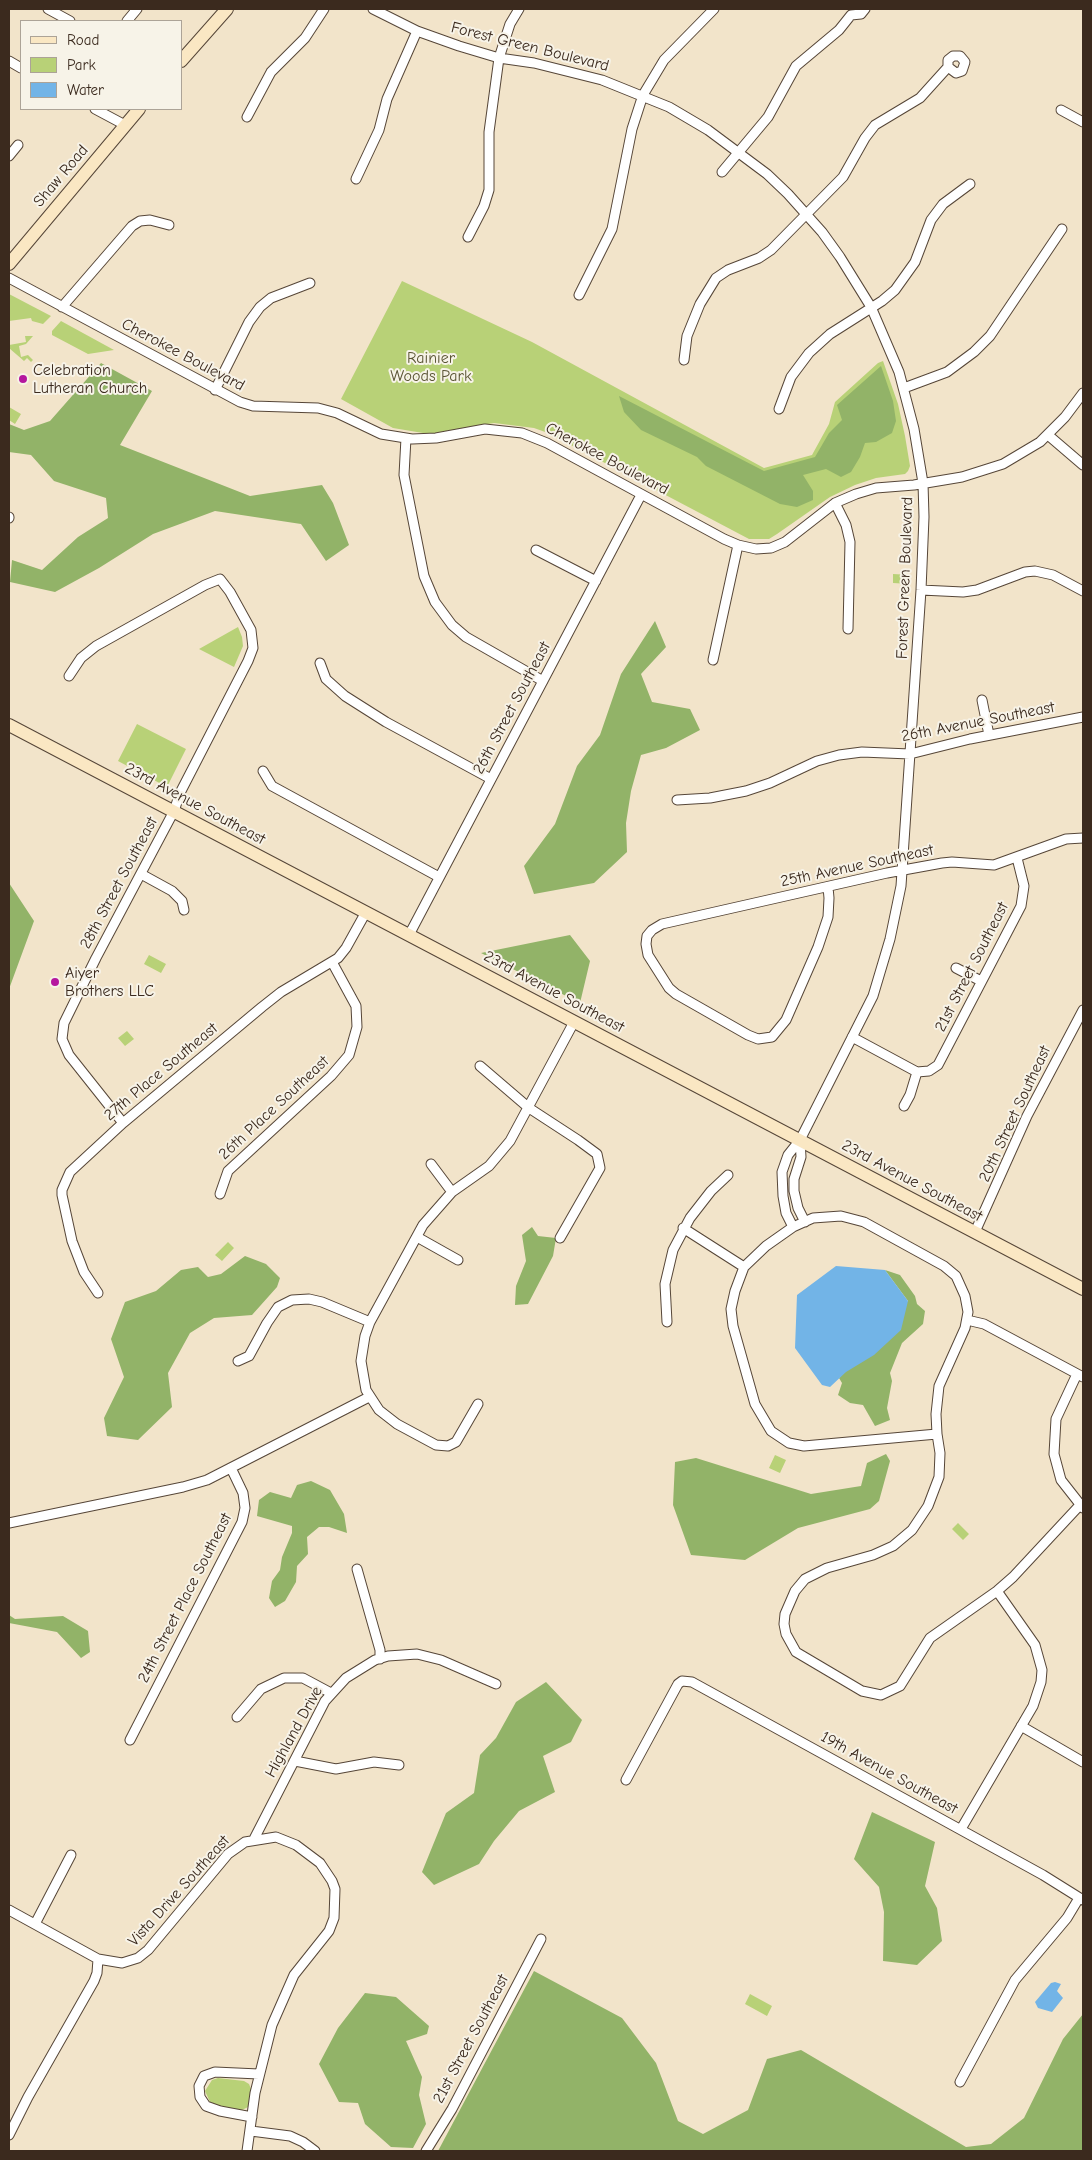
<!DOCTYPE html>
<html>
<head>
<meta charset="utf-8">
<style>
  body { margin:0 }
  #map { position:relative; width:1092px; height:2160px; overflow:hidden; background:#f2e4ca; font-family:"Comic Neue",sans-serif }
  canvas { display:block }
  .frame { position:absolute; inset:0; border:10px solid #3b2a1e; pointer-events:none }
  .legend { position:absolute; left:20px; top:20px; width:162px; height:90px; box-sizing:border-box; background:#f7f3e8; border:1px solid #aca397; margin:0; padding:6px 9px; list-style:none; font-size:15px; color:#3b2a1e }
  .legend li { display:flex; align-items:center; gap:10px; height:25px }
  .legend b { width:25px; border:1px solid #aca397 }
</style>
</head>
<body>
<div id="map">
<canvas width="1092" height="2160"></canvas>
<div class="frame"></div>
<ul class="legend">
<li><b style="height:6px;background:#fae7c3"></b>Road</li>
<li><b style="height:14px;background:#b8d177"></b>Park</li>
<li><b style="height:14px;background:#72b4e7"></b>Water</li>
</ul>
</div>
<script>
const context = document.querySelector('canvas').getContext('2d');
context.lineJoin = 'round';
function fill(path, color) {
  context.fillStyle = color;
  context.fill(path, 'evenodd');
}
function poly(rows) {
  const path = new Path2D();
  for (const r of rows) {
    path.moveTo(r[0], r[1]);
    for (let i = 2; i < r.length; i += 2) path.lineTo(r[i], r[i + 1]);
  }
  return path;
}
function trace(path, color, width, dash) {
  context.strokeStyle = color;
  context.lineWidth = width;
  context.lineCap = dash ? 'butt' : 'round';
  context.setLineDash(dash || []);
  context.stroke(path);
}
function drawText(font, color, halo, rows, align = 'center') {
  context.font = font + ' "Comic Neue",sans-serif';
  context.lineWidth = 4;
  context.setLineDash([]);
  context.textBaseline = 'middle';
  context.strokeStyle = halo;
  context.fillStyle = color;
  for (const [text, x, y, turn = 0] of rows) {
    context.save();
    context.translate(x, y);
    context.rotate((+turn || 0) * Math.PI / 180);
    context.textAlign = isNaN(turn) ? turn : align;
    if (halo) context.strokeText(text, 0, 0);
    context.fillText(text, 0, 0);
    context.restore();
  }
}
const green = poly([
  [402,281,532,342,764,468,812,455,829,424,835,402,878,363,883,361,898,404,905,436,910,466,908,471,905,474,876,478,855,485,830,497,777,534,769,539,749,539,548,433,534,428,494,423,429,434,393,428,341,399],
  [9,294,51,316,43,324,32,321,31,318,9,321],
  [61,321,114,350,88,354,52,335,52,331],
  [25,336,33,336,26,344,19,346,21,357,28,355,33,360,31,362,27,358,24,361,9,348,9,345,26,342],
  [9,407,21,414,15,424,9,420],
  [893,574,910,575,910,584,893,583],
  [238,627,242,637,243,646,234,667,199,649],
  [137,724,186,749,167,787,118,761],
  [149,955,166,964,161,973,144,964],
  [127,1031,134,1039,125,1046,118,1038],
  [228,1242,234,1248,222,1261,215,1255],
  [775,1455,786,1460,780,1473,769,1468],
  [958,1523,969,1534,963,1540,952,1529],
  [750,1994,772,2006,767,2016,745,2004],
  [218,2078,244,2081,249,2084,251,2089,248,2107,242,2110,237,2110,218,2106,210,2102,205,2091,212,2080]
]);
const forest = poly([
  [101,363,152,391,120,445,250,496,322,485,333,503,349,545,326,561,301,524,215,511,153,534,99,568,55,592,10,582,12,560,42,570,78,537,108,518,106,498,54,481,31,455,9,452,9,424,24,430,50,421],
  [881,366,893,401,896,421,892,433,876,442,865,443,860,457,851,472,841,477,826,469,803,475,813,491,813,500,797,507,780,504,706,466,697,457,641,430,624,412,619,396,764,471,815,457,829,433,842,420,837,405],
  [655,621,666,647,641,674,652,702,690,709,700,730,666,748,641,755,631,791,626,823,627,852,594,883,534,894,524,866,555,824,577,766,600,735,621,674],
  [9,883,34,921,9,989],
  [570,935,590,961,580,1003,481,953],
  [532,1227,538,1236,556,1238,553,1256,528,1304,515,1305,516,1286,526,1261,522,1235],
  [245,1256,266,1264,280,1278,277,1287,252,1315,214,1318,190,1333,168,1373,172,1407,138,1440,107,1436,104,1418,124,1377,111,1339,125,1302,156,1291,181,1270,198,1267,208,1277,221,1274],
  [885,1270,900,1275,915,1296,917,1304,925,1311,923,1324,902,1343,890,1373,892,1381,887,1408,890,1420,875,1426,863,1405,850,1403,838,1395,842,1383,839,1378,908,1301],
  [886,1454,890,1461,879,1501,870,1509,798,1528,745,1560,691,1555,673,1505,675,1462,696,1458,811,1494,861,1486,867,1463],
  [311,1481,330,1490,344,1514,347,1533,329,1527,319,1527,307,1537,308,1554,297,1566,296,1582,285,1601,275,1607,269,1598,272,1581,280,1570,282,1557,292,1533,292,1526,257,1516,259,1500,270,1492,291,1498,297,1485],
  [9,1615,15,1619,63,1616,88,1631,90,1652,81,1658,57,1632,9,1623],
  [546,1682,582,1720,571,1742,543,1756,555,1792,519,1811,494,1841,479,1864,434,1885,422,1872,446,1813,474,1793,480,1755,496,1738,516,1702],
  [872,1812,935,1842,925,1886,937,1908,942,1941,917,1965,883,1961,884,1912,879,1887,854,1859],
  [534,1971,622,2018,656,2063,678,2121,703,2134,748,2110,767,2059,801,2050,966,2147,991,2144,1024,2118,1063,2039,1083,2014,1083,2151,438,2151],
  [365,1993,396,1997,429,2026,427,2034,406,2041,422,2077,419,2095,426,2124,413,2148,391,2147,365,2124,358,2103,339,2102,319,2064,338,2028]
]);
const water = poly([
  [836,1266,885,1270,908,1301,901,1330,874,1355,846,1372,830,1387,822,1385,795,1348,797,1295],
  [1055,1982,1061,1984,1057,1991,1063,1998,1052,2012,1038,2008,1035,2002,1051,1983]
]);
const street = poly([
  [48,9,70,21],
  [373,9,417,31,459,46,499,58,534,63,602,80,669,107,708,130,767,174,788,194,822,232,840,257,871,307,899,372,914,429,923,483,924,517,921,590,901,886,890,939,873,996,800,1140,788,1155,782,1172,783,1196,786,1213,793,1227],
  [851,15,861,14,865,9],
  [127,21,137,9],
  [9,61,21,68],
  [95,109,125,125],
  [1061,110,1083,122],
  [247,117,271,72,305,38,324,9],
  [9,156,18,145],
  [722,172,768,117,796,66,839,30,851,15],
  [356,179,379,130,387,99,417,31],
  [468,237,484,206,489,190,489,132,499,58,510,24,519,9],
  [9,278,240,402,253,406,318,408,337,413,381,434,412,439,436,438,485,429,522,433,547,443,724,539,738,545,756,549,771,548,785,542,835,503,856,494,876,488,914,485,962,477,1003,464,1040,442,1065,417,1083,393],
  [579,295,612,229,632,129,643,95,664,60,714,9],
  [62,307,132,226,140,221,150,220,169,225],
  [684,360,687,336,700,304,716,278,728,270,759,258,771,250,843,177,865,138,875,125,920,98,948,67,956,73,962,71,965,62,960,56,953,56,948,60,948,67],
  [904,388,947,372,974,352,990,336,1062,229],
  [215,390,249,322,260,307,271,298,310,283],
  [779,409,791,377,809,353,830,334,882,301,895,290,915,262,931,220,943,204,970,184],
  [1048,435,1083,465],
  [406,438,404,475,424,576,435,602,452,625,466,637,543,681],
  [835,503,846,525,850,542,848,629],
  [9,517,9,518],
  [536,550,596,581],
  [921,590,963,592,977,590,1025,572,1035,571,1053,575,1083,591],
  [713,660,738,545],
  [320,663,326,679,345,696,386,722,491,779],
  [69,676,81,658,96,646,205,585,220,579,230,592,251,630,253,648,248,661,180,793,174,811,96,958,64,1023,62,1039,69,1055,123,1123],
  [982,700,989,735],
  [263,771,272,786,439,877],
  [677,800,710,798,746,791,770,783,817,761,839,755,862,752,910,754,970,739,1083,717],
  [141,874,172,891,182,901,184,910],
  [828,887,829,898,828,917,818,947,786,1020,772,1037,758,1039,748,1035,676,994,669,988,648,955,646,944,647,936,652,930,662,924,887,873,942,863,952,862,994,865,1066,839,1083,838],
  [409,935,641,495],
  [956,968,981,981],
  [852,1037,917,1072,929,1071,938,1065,1021,906,1024,886,1017,858],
  [480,1066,529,1108,578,1140,597,1154,600,1168,560,1238],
  [904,1106,910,1095,917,1072],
  [800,1140,801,1157,794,1179,794,1191,798,1208,805,1222],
  [431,1164,452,1192],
  [220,1194,228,1171,331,1076,349,1055,357,1027,356,1006,332,962],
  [683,1228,744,1267],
  [975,1232,1027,1116,1083,1010],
  [417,1237,458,1260],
  [98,1293,84,1272,72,1241,62,1195,62,1190,70,1172,123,1123,262,1007,281,992,338,958,346,948,366,912],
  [967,1320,984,1324,1083,1377],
  [667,1322,665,1284,673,1250,690,1218,711,1191,728,1175],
  [238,1361,249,1356,267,1323,278,1307,292,1300,309,1299,322,1302,370,1322],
  [1077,1374,1056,1419,1054,1454,1061,1480,1083,1508],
  [478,1404,456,1442,448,1446,436,1445,397,1424,379,1410,366,1390,361,1361,365,1336,370,1322,423,1225,452,1192,489,1166,510,1141,574,1022],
  [937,1434,804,1446,789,1443,771,1431,755,1404,733,1326,731,1309,735,1291,744,1267,766,1246,793,1227,813,1218,841,1216,864,1222,944,1266,956,1276,965,1296,968,1312,965,1328,939,1386,936,1414,937,1434,940,1453,939,1477,928,1506,912,1530,893,1546,873,1555,827,1568,805,1579,795,1591,785,1614,784,1624,786,1634,796,1652,862,1691,881,1695,900,1686,930,1638,997,1591,1013,1577,1080,1505],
  [9,1523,183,1487,207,1480,369,1397],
  [357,1569,380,1650,380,1659],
  [237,1717,261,1689,284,1678,303,1678,331,1693],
  [1021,1726,1083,1762],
  [130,1740,242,1522,245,1508,243,1493,231,1468],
  [295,1761,336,1769,374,1762,399,1765],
  [626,1780,678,1684,682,1681,692,1682,1043,1875,1083,1900],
  [961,1829,1033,1706,1041,1682,1042,1670,1035,1645,997,1591],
  [254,1839,325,1701,346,1678,375,1660,388,1656,417,1654,441,1660,496,1684],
  [9,1910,98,1959,122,1963,138,1958,148,1950,228,1854,245,1842,276,1837,296,1845,320,1863,332,1881,335,1889,334,1918,329,1931,294,1975,272,2025,255,2093,247,2151],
  [35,1924,71,1855],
  [960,2082,1015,1980,1067,1918,1079,1898],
  [252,2117,220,2111,206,2106,200,2097,199,2086,204,2076,215,2072,259,2074],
  [251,2131,290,2136,303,2142,315,2151],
  [9,2135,28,2097,94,1981,97,1973,98,1959],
  [426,2151,452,2109,541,1939]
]);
const secondary = poly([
  [181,61,227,9],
  [9,264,139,109],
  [9,725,1083,1289]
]);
const markers = [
  [23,379,5,"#b5179e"],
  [55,982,5,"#b5179e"]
];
const streetNames = [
  ["Forest Green Boulevard",530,47,14],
  ["Shaw Road",61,176,-50],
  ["Cherokee Boulevard",183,355,28],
  ["Cherokee Boulevard",607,459,28],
  ["Forest Green Boulevard",905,578,-88],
  ["26th Street Southeast",512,708,-62],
  ["26th Avenue Southeast",978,722,-11],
  ["23rd Avenue Southeast",195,804,28],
  ["25th Avenue Southeast",857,866,-12],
  ["28th Street Southeast",119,883,-62],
  ["21st Street Southeast",972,967,-63],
  ["23rd Avenue Southeast",554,992,28],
  ["27th Place Southeast",161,1072,-40],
  ["26th Place Southeast",274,1108,-43],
  ["20th Street Southeast",1015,1114,-65],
  ["23rd Avenue Southeast",912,1181,28],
  ["24th Street Place Southeast",185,1598,-63],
  ["Highland Drive",294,1732,-61],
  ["19th Avenue Southeast",889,1773,29],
  ["Vista Drive Southeast",179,1891,-48],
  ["21st Street Southeast",471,2039,-62]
];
const parkNames = [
  ["Rainier",431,358],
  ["Woods Park",431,376]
];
const poiNames = [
  ["Celebration",33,370],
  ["Lutheran Church",33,388],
  ["Aiyer",65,973],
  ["Brothers LLC",65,991]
];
fill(green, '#b8d177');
fill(forest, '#92b368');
fill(water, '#72b4e7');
trace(street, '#564638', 11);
trace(secondary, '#564638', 14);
trace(street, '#fff', 9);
trace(secondary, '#fae7c3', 12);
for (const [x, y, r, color] of markers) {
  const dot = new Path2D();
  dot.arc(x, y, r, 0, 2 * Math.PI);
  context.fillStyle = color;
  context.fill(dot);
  trace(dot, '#f7f3e8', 2);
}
drawText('16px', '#3b2a1e', '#f7f3e8', streetNames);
drawText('16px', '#5a5434', '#f7f3e8', parkNames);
drawText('16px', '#3b2a1e', '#f7f3e8', poiNames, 'left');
</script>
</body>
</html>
